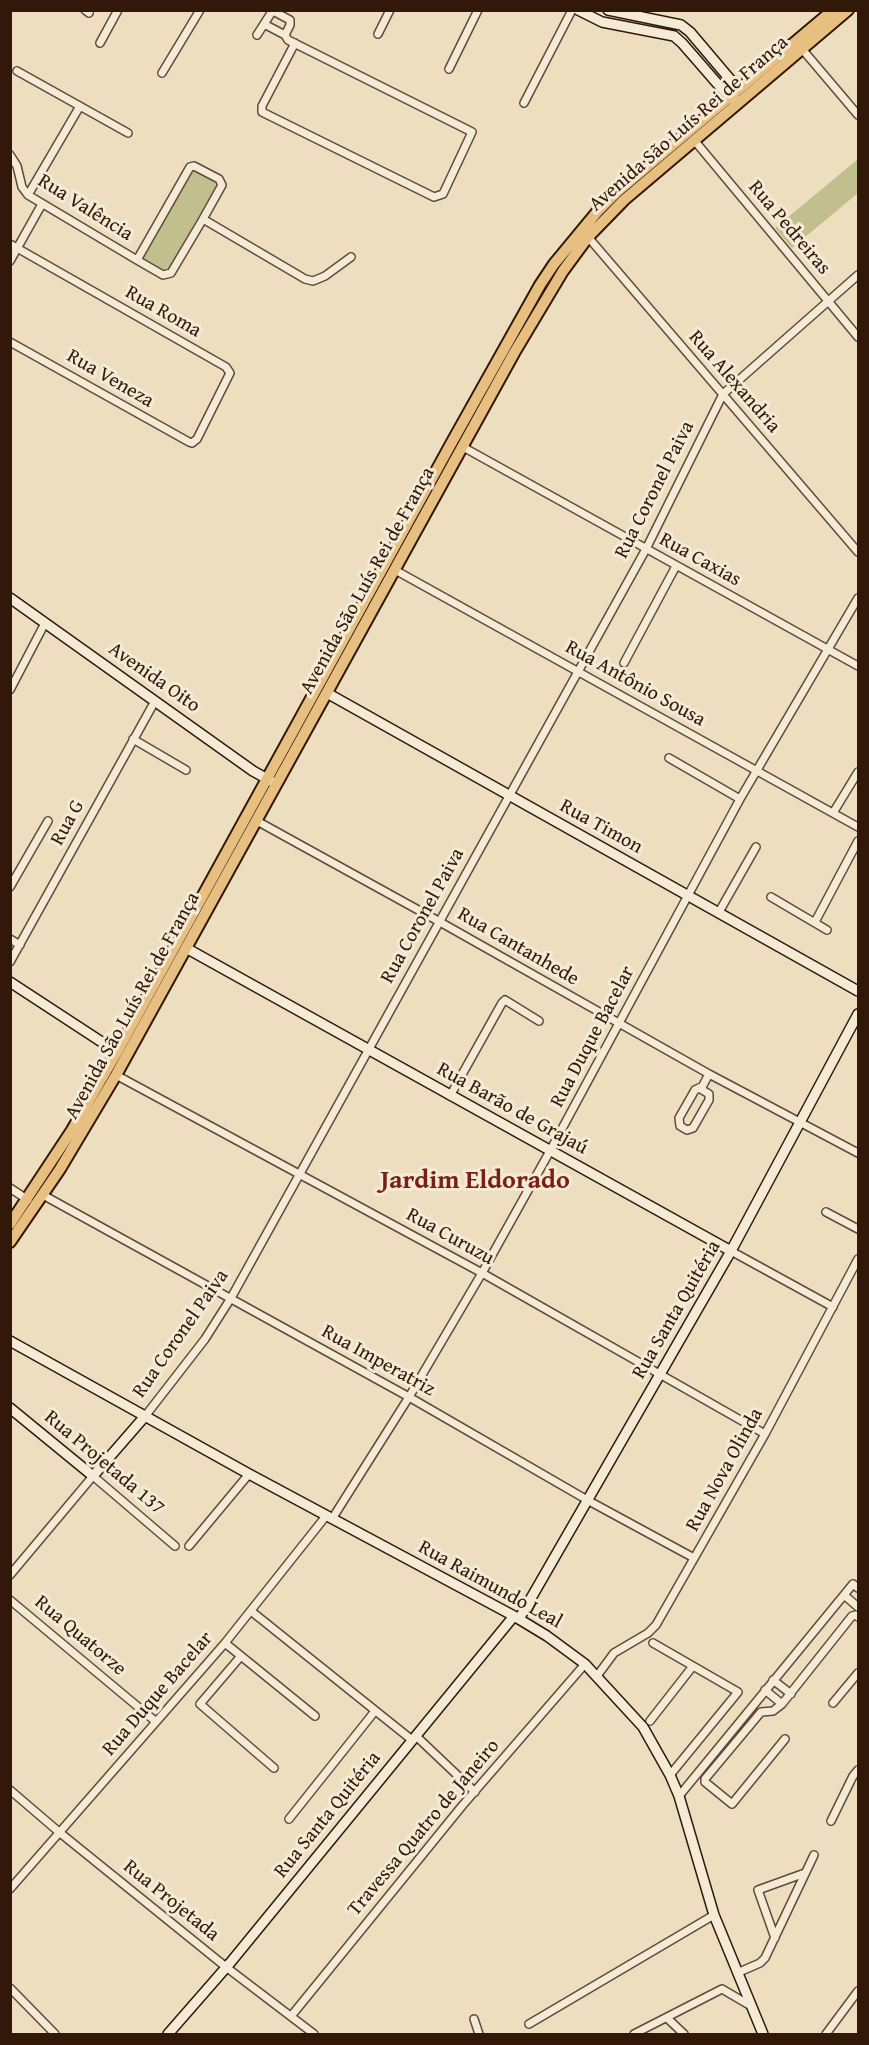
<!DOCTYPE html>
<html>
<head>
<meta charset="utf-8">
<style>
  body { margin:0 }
  #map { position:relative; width:869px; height:2045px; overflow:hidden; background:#eedec0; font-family:"Gentium Book Plus",serif }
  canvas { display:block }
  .frame { position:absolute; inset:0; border:12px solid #321808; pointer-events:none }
</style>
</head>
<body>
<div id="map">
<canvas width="869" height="2045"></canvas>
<div class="frame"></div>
</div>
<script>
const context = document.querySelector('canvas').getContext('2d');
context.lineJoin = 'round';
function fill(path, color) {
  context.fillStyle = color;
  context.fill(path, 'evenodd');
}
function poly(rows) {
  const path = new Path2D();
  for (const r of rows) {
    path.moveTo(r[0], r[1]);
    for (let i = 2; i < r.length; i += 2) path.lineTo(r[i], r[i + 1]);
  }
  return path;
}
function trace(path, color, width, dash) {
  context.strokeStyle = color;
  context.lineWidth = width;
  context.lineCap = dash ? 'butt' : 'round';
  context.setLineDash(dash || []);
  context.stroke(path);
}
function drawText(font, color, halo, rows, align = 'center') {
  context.font = font + ' "Gentium Book Plus",serif';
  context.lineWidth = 6;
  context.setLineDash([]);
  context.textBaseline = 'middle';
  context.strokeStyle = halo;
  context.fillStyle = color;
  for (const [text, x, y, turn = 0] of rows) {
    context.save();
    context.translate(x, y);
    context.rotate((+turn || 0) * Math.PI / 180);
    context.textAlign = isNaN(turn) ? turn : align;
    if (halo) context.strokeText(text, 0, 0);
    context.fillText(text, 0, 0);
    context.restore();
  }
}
const green = poly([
  [858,159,858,193,792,248,775,228],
  [195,170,215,182,216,186,169,268,164,270,143,258,142,256,191,171]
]);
const street = poly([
  [85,10,89,13],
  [273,11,290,20,290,25,285,35,288,40,472,132,443,194,434,197,262,112,262,106,295,43],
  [264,24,285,35],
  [378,34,390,10],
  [257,35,273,10],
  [100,43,118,10],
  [802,49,858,115],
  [449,69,478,10],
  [17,71,128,133],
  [162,73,200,10],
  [524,103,572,10],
  [694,140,858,337],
  [10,155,17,166,22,187,28,195,137,260,163,275,171,273,203,219,222,185,219,179,194,166,190,167,137,260],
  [28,195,80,106],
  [203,219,305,279,313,281,325,276,351,257],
  [588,237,858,552],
  [10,244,226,367,230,373,197,439,192,443,189,442,10,342],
  [10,261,42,204],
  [463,447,858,666],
  [395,570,858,827],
  [624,663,676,566],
  [10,690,45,623],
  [133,739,186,770],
  [669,758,740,799],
  [833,813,858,772],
  [257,821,440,922,709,1074,858,1153],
  [10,887,48,821],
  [771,897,827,930],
  [719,912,756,847],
  [815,922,858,841],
  [10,939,20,945],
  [10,962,155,701],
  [116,1075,482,1273,765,1434],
  [699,1088,709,1094,709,1100,693,1128,687,1130,680,1126,679,1118,695,1090,699,1088],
  [701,1089,709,1074],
  [450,1096,502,1003,505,1000,539,1021],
  [10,1188,28,1200],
  [43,1195,409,1397,589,1501,694,1558],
  [826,1212,858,1229],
  [731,1251,833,1307],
  [146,1415,205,1339,231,1298,646,549,723,394,858,275],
  [332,1519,409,1397,482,1273,550,1151,740,799,858,598],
  [189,1546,249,1474],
  [10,1575,93,1476,175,1546],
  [844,1595,858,1607],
  [10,1600,155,1721],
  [251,1611,412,1740],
  [225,1643,315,1716],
  [653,1643,738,1692,670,1775],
  [241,1656,200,1704,274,1768],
  [597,1676,614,1653,648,1633,656,1625,765,1434,858,1259],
  [773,1680,791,1694],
  [765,1690,782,1704],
  [833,1703,858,1673],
  [650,1721,693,1666],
  [416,1736,475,1792],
  [785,1739,732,1804,705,1782,705,1779,761,1712,773,1711,782,1704,852,1616,856,1615,858,1617],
  [10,1790,59,1832,226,1967,314,2034],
  [679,1796,853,1584,858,1588],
  [289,1819,375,1711],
  [831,1821,853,1776,858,1770],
  [10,1889,225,1643,326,1516],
  [775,1938,758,1890,805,1873],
  [737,1973,760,1963,765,1958,814,1855],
  [10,1988,55,2034],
  [292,2015,462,1806,585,1664],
  [667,2018,684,2034],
  [474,2019,479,2034],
  [529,2024,714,1915],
  [634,2034,722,1989,751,2006],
  [826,2034,858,1991]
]);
const secondary = poly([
  [578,10,602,22,674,36,682,43,729,97,735,100],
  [608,10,681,25,690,32,734,84,741,87],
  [10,598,253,771,271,781],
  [327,693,858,991],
  [186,948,731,1251],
  [10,982,117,1052],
  [10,1341,249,1474,514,1616,547,1636,585,1664,643,1727,670,1775,679,1796,714,1915,763,2034],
  [10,1408,93,1476,146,1415],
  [519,1619,731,1251,858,1014],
  [168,2034,230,1963,514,1616]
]);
const primary = poly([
  [10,1224,72,1130,117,1052,452,442,540,285,554,264,597,212,617,192,833,10],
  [10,1242,60,1169,116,1075,514,353,563,271,588,237,624,200,848,10]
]);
const streetNames = [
  ["Avenida São Luís Rei de França",689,124,-41],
  ["Rua Valência",85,208,32],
  ["Rua Pedreiras",789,228,50],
  ["Rua Roma",163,312,30],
  ["Rua Veneza",110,379,30],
  ["Rua Alexandria",734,382,49],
  ["Rua Coronel Paiva",655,490,-63],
  ["Rua Caxias",700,560,29],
  ["Avenida São Luís Rei de França",368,581,-61],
  ["Avenida Oito",154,678,35],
  ["Rua Antônio Sousa",635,684,29],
  ["Rua G",68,823,-61],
  ["Rua Timon",601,827,29],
  ["Rua Coronel Paiva",423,916,-61],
  ["Rua Cantanhede",518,947,30],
  ["Avenida São Luís Rei de França",133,1006,-61],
  ["Rua Duque Bacelar",593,1037,-62],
  ["Rua Barão de Grajaú",512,1109,29],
  ["Rua Curuzu",450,1237,29],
  ["Rua Santa Quitéria",677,1310,-60],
  ["Rua Coronel Paiva",181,1334,-55],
  ["Rua Imperatriz",378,1361,29],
  ["Rua Projetada 137",104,1463,40],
  ["Rua Nova Olinda",725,1470,-61],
  ["Rua Raimundo Leal",490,1585,29],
  ["Rua Quatorze",80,1636,40],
  ["Rua Duque Bacelar",158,1694,-49],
  ["Rua Santa Quitéria",328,1815,-51],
  ["Travessa Quatro de Janeiro",424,1828,-50],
  ["Rua Projetada",171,1901,39]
];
const districtNames = [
  ["Jardim Eldorado",475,1181]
];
fill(green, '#c0bf8d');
trace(street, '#614a36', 10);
trace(secondary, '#321808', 12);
trace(primary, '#321808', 14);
trace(street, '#f4ead6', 7);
trace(secondary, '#f4ead6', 9);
trace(primary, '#e7bf80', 10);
drawText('20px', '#321808', '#f4ead6', streetNames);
drawText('bold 26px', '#7a1f14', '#f4ead6', districtNames);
</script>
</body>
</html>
